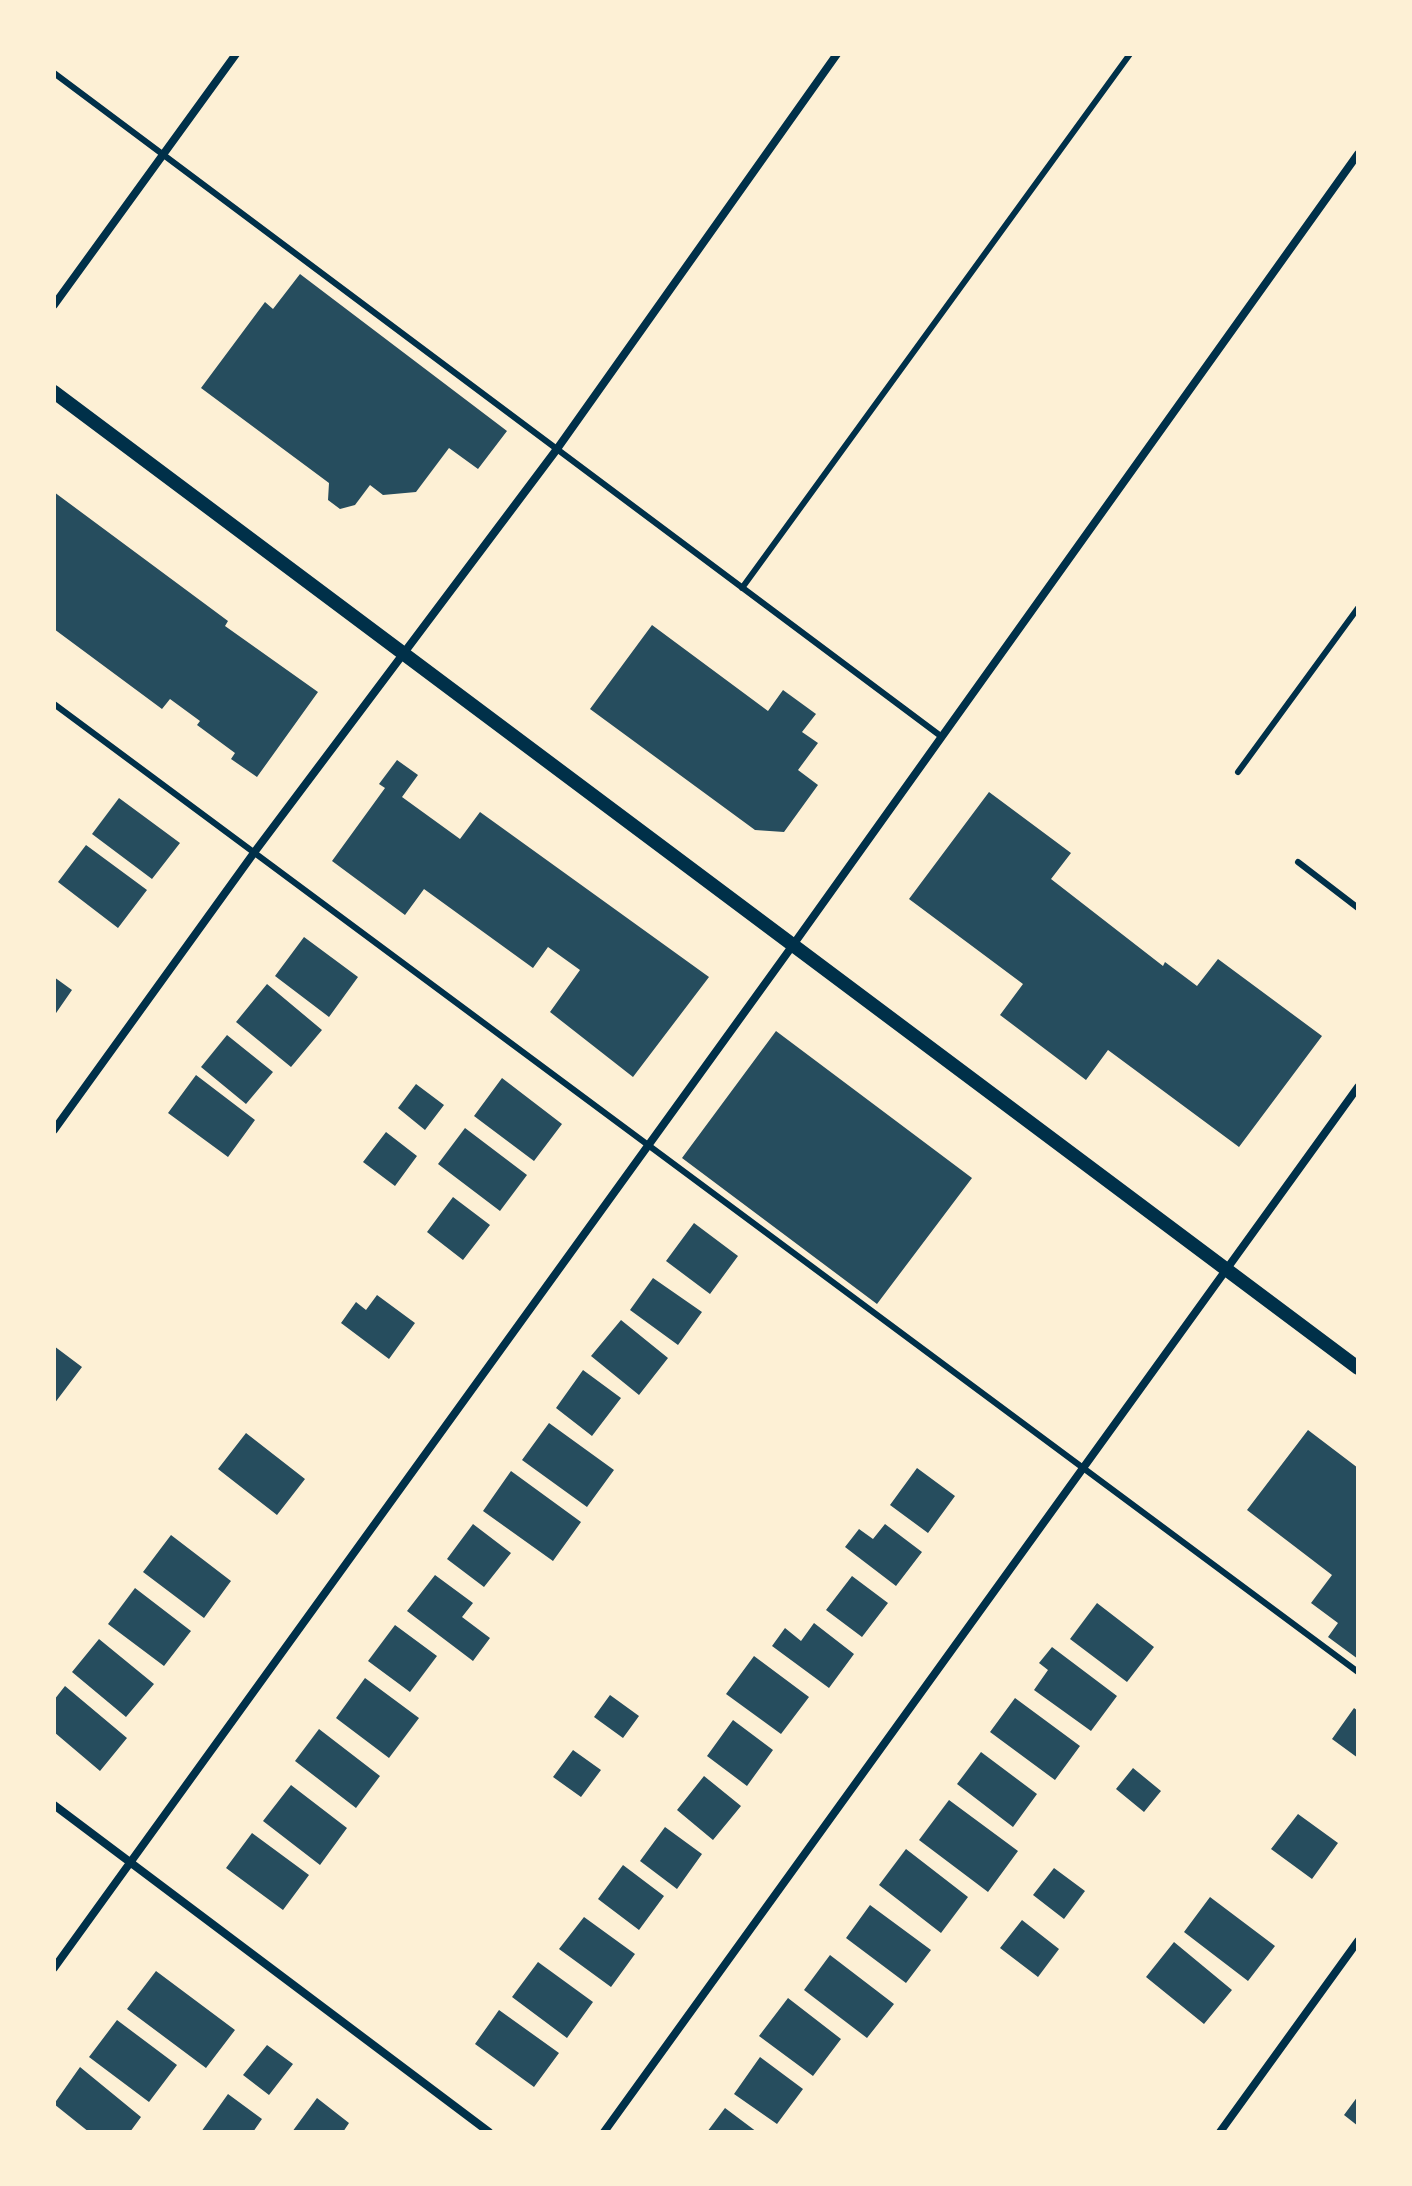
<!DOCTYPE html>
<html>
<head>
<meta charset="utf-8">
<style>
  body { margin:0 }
  #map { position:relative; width:1412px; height:2186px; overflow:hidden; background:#fdf0d5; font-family:Barlow,sans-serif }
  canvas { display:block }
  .frame { position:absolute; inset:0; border:56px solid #fdf0d5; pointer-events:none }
</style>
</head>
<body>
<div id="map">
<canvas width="1412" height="2186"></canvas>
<div class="frame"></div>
</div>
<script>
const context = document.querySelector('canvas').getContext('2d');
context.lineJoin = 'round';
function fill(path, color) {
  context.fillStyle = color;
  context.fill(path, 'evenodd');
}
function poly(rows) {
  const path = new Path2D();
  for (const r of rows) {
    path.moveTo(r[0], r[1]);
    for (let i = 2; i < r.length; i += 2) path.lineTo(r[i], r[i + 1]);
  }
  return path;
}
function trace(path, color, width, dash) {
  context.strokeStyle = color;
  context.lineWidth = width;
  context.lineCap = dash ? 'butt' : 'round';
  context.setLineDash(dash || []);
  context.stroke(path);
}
const building = poly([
  [300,274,507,431,478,469,449,448,416,492,383,495,370,485,355,505,340,509,328,500,329,483,201,388,265,302,273,309],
  [54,492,228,621,225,626,318,692,257,777,231,759,235,753,197,725,200,721,170,699,162,709,54,629],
  [652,625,768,711,783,690,816,714,802,732,818,743,798,770,818,785,784,832,755,830,590,709],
  [397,760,418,775,402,797,460,839,480,812,709,977,633,1077,550,1012,580,970,548,947,533,968,424,889,405,915,332,861,385,788,379,784],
  [989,792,1071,853,1051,879,1163,966,1165,962,1197,986,1218,959,1322,1036,1239,1147,1108,1050,1086,1080,1000,1015,1023,984,909,899],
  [119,798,180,843,152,879,92,834],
  [86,845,147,890,118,928,58,882],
  [304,937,358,977,329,1017,275,976],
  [54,977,72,990,54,1016],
  [267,984,322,1030,291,1067,236,1022],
  [776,1031,972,1178,877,1304,682,1158],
  [227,1035,273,1072,246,1104,201,1067],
  [196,1075,255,1120,228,1157,168,1113],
  [502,1078,562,1124,534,1161,474,1116],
  [416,1084,444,1105,425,1130,398,1108],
  [465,1128,527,1175,500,1211,438,1164],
  [386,1132,417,1156,395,1186,363,1162],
  [453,1197,490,1225,463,1260,427,1232],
  [694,1223,738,1256,710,1294,666,1261],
  [653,1278,702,1312,678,1345,630,1310],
  [377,1295,415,1323,389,1359,341,1323,356,1302,366,1310],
  [621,1320,668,1358,639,1395,591,1356],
  [54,1346,82,1367,54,1404],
  [583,1370,621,1398,592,1436,556,1408],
  [549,1423,614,1470,587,1507,522,1460],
  [1308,1430,1358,1468,1358,1659,1328,1637,1338,1623,1311,1603,1332,1575,1247,1510],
  [246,1433,305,1479,277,1515,218,1469],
  [917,1468,955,1496,928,1533,890,1505],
  [511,1471,581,1522,553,1561,483,1511],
  [473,1524,511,1553,484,1587,447,1559],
  [885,1524,922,1552,896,1586,845,1547,859,1529,873,1539],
  [171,1535,231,1581,204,1618,143,1572],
  [435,1575,473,1603,462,1617,490,1638,473,1661,407,1611],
  [852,1576,888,1603,862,1637,826,1610],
  [135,1588,191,1631,164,1666,108,1624],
  [1097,1603,1154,1647,1127,1682,1070,1639],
  [814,1623,854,1654,829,1688,772,1646,785,1628,801,1641],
  [395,1625,437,1656,410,1692,368,1661],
  [99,1639,154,1684,126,1717,72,1672],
  [1052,1647,1117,1696,1091,1731,1034,1690,1048,1670,1039,1663],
  [754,1656,809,1697,781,1734,726,1694],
  [365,1678,419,1718,389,1758,336,1718],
  [65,1686,127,1738,100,1771,54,1732,54,1700],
  [610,1695,639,1716,623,1738,594,1717],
  [1015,1698,1080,1746,1055,1780,990,1732],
  [1354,1708,1358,1711,1358,1758,1332,1739],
  [733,1720,773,1750,747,1786,707,1756],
  [319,1729,380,1776,356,1808,295,1761],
  [573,1750,601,1770,581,1797,553,1777],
  [981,1752,1037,1794,1013,1827,957,1784],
  [1133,1768,1161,1791,1144,1812,1116,1789],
  [704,1776,741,1806,713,1840,677,1810],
  [291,1785,347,1828,320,1865,263,1821],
  [949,1800,1018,1851,988,1892,919,1840],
  [1298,1814,1338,1843,1312,1879,1271,1849],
  [665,1827,702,1854,677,1889,640,1861],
  [252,1833,309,1875,283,1910,226,1868],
  [906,1849,968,1897,941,1933,879,1885],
  [623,1865,664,1896,639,1930,598,1899],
  [1054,1868,1085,1891,1064,1919,1033,1895],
  [1210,1897,1275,1946,1248,1981,1184,1932],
  [870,1905,931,1950,906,1983,846,1938],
  [584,1917,635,1954,611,1987,559,1949],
  [1022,1920,1059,1949,1038,1977,1000,1948],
  [1174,1942,1232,1990,1204,2024,1146,1977],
  [830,1955,894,2004,867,2038,804,1990],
  [538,1962,593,2002,567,2038,512,1997],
  [156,1971,235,2030,206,2068,127,2009],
  [788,1998,841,2039,813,2076,759,2036],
  [499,2010,559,2053,534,2087,475,2044],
  [117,2020,177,2065,149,2102,89,2057],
  [267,2045,293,2064,269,2095,243,2075],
  [760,2057,803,2089,777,2124,734,2094],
  [80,2067,141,2117,130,2132,89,2132,54,2104],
  [228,2094,262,2119,253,2132,201,2132],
  [1358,2096,1358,2126,1344,2115],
  [317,2098,349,2123,343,2132,292,2132],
  [725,2108,757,2132,707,2132]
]);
const service = poly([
  [54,73,942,737],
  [742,588,1130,54],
  [54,704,1358,1672],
  [1238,772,1358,608],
  [1298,862,1358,908]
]);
const minor = poly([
  [54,305,236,54],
  [54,1130,256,850,557,449,837,54],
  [54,1805,489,2132],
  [54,1968,793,945,1358,154],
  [604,2132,1358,1087],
  [1220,2132,1358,1941]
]);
const tertiary = poly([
  [54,392,1358,1368]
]);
fill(building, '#264d5e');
trace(service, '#003049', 6);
trace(minor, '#003049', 8);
trace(tertiary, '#003049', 14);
</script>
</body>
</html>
